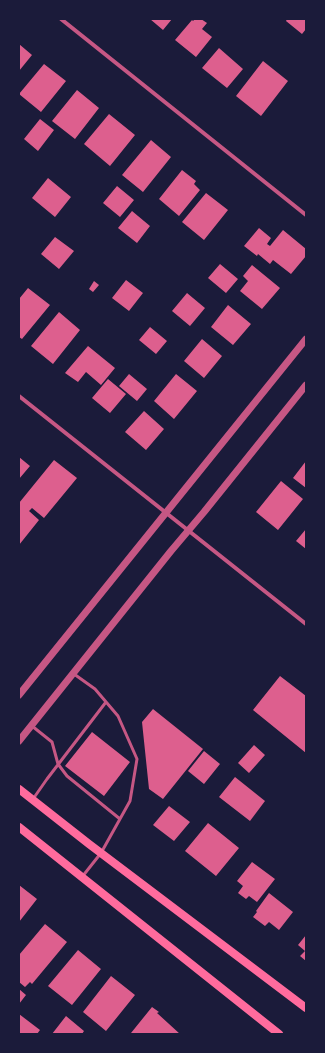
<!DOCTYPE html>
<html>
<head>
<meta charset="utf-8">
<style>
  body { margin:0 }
  #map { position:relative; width:325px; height:1053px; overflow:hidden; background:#1b1b3a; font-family:"IBM Plex Sans",sans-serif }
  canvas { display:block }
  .frame { position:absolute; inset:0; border:20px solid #1b1b3a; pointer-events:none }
</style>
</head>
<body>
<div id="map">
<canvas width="325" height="1053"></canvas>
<div class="frame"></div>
</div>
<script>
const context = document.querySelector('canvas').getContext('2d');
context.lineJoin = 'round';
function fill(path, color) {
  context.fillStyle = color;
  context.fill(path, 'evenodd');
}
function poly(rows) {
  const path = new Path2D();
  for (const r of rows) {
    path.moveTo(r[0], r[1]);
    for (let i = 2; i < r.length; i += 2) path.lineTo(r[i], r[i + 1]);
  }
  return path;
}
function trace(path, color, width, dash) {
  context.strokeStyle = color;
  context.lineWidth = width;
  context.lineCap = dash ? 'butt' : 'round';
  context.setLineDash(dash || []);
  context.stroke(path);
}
const building = poly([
  [150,19,172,19,163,30],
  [195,19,201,19,207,23,202,29,212,37,196,57,175,40,192,20,193,21],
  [287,19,306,19,306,29,302,34,286,21],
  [19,44,32,55,19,71],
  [219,48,243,69,227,88,202,68],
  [263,61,288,81,261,116,236,96],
  [44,64,66,81,41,112,19,94],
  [77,90,99,108,75,139,52,121],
  [109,114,135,135,110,166,84,144],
  [40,119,54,130,38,151,24,139],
  [151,140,171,157,143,192,122,175],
  [182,170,196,181,194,184,200,190,179,216,159,199],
  [48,178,71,197,55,217,32,198],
  [117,186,134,200,120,217,103,203],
  [206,193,228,210,204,240,182,222],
  [132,211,150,226,137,243,118,228],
  [259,228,271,238,267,244,270,246,283,230,306,249,306,256,291,274,273,260,270,264,258,254,257,256,244,246],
  [55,237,74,251,59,269,41,254],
  [220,264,238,279,226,293,208,278],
  [252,265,280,288,262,309,240,291,248,281,243,276],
  [126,280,143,293,129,311,112,298],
  [94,281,99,285,93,292,89,289],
  [28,288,50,305,22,339,19,337,19,299],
  [187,293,205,308,190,326,172,311],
  [228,305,251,324,233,345,211,327],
  [59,312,80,330,53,364,31,346],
  [150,327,167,341,156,354,139,340],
  [202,339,222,356,204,378,184,361],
  [88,346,115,368,101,385,86,372,78,382,65,373],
  [129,374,147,389,137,401,119,386],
  [176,374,197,391,174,419,154,401],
  [108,379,126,394,110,413,92,398],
  [144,411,164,429,146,450,125,432],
  [19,457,30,466,19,479],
  [54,460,77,478,44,518,32,508,29,511,39,520,19,545,19,503],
  [306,461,306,488,293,478],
  [281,481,303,499,278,530,256,512],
  [306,529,306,549,296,541],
  [280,676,306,696,306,753,253,710],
  [153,709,203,749,163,799,149,789,142,722],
  [92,732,130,762,104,796,65,766],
  [254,745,265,755,249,773,238,763],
  [204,751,220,764,204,784,188,771],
  [235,777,265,801,250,821,219,797],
  [169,806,190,822,174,841,153,825],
  [208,823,239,848,216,876,185,851],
  [252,862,275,879,257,902,249,896,246,899,238,893,243,886,237,881],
  [19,885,37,899,19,922],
  [269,893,293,912,279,930,269,922,265,926,253,917,257,912,256,911],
  [45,924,67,942,32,984,30,982,25,987,19,982,19,955],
  [306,935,306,961,300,956,305,951,298,945],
  [78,950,101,969,72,1005,48,986],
  [111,976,135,995,106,1031,83,1012],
  [19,989,26,995,19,1004],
  [152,1007,159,1012,157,1013,180,1034,133,1034,131,1033],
  [19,1014,40,1030,37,1034,19,1034],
  [66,1016,84,1031,82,1034,52,1034]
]);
const service = poly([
  [74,674,95,689,118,716,137,759,130,801,101,853,82,877],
  [32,726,52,742,58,764,67,776,120,819],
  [33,799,47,779,106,702]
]);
const minor = poly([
  [61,19,306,215],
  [19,396,306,624]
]);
const tertiary = poly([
  [19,695,306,339],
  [19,741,171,551,204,512,306,385]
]);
const secondary = poly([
  [19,789,89,844,306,1008],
  [19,827,279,1034]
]);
fill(building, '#dd5f8e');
trace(service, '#c65784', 3);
trace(minor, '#c65784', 4);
trace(tertiary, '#c65784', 7);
trace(secondary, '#ff6b9d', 8);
</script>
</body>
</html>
